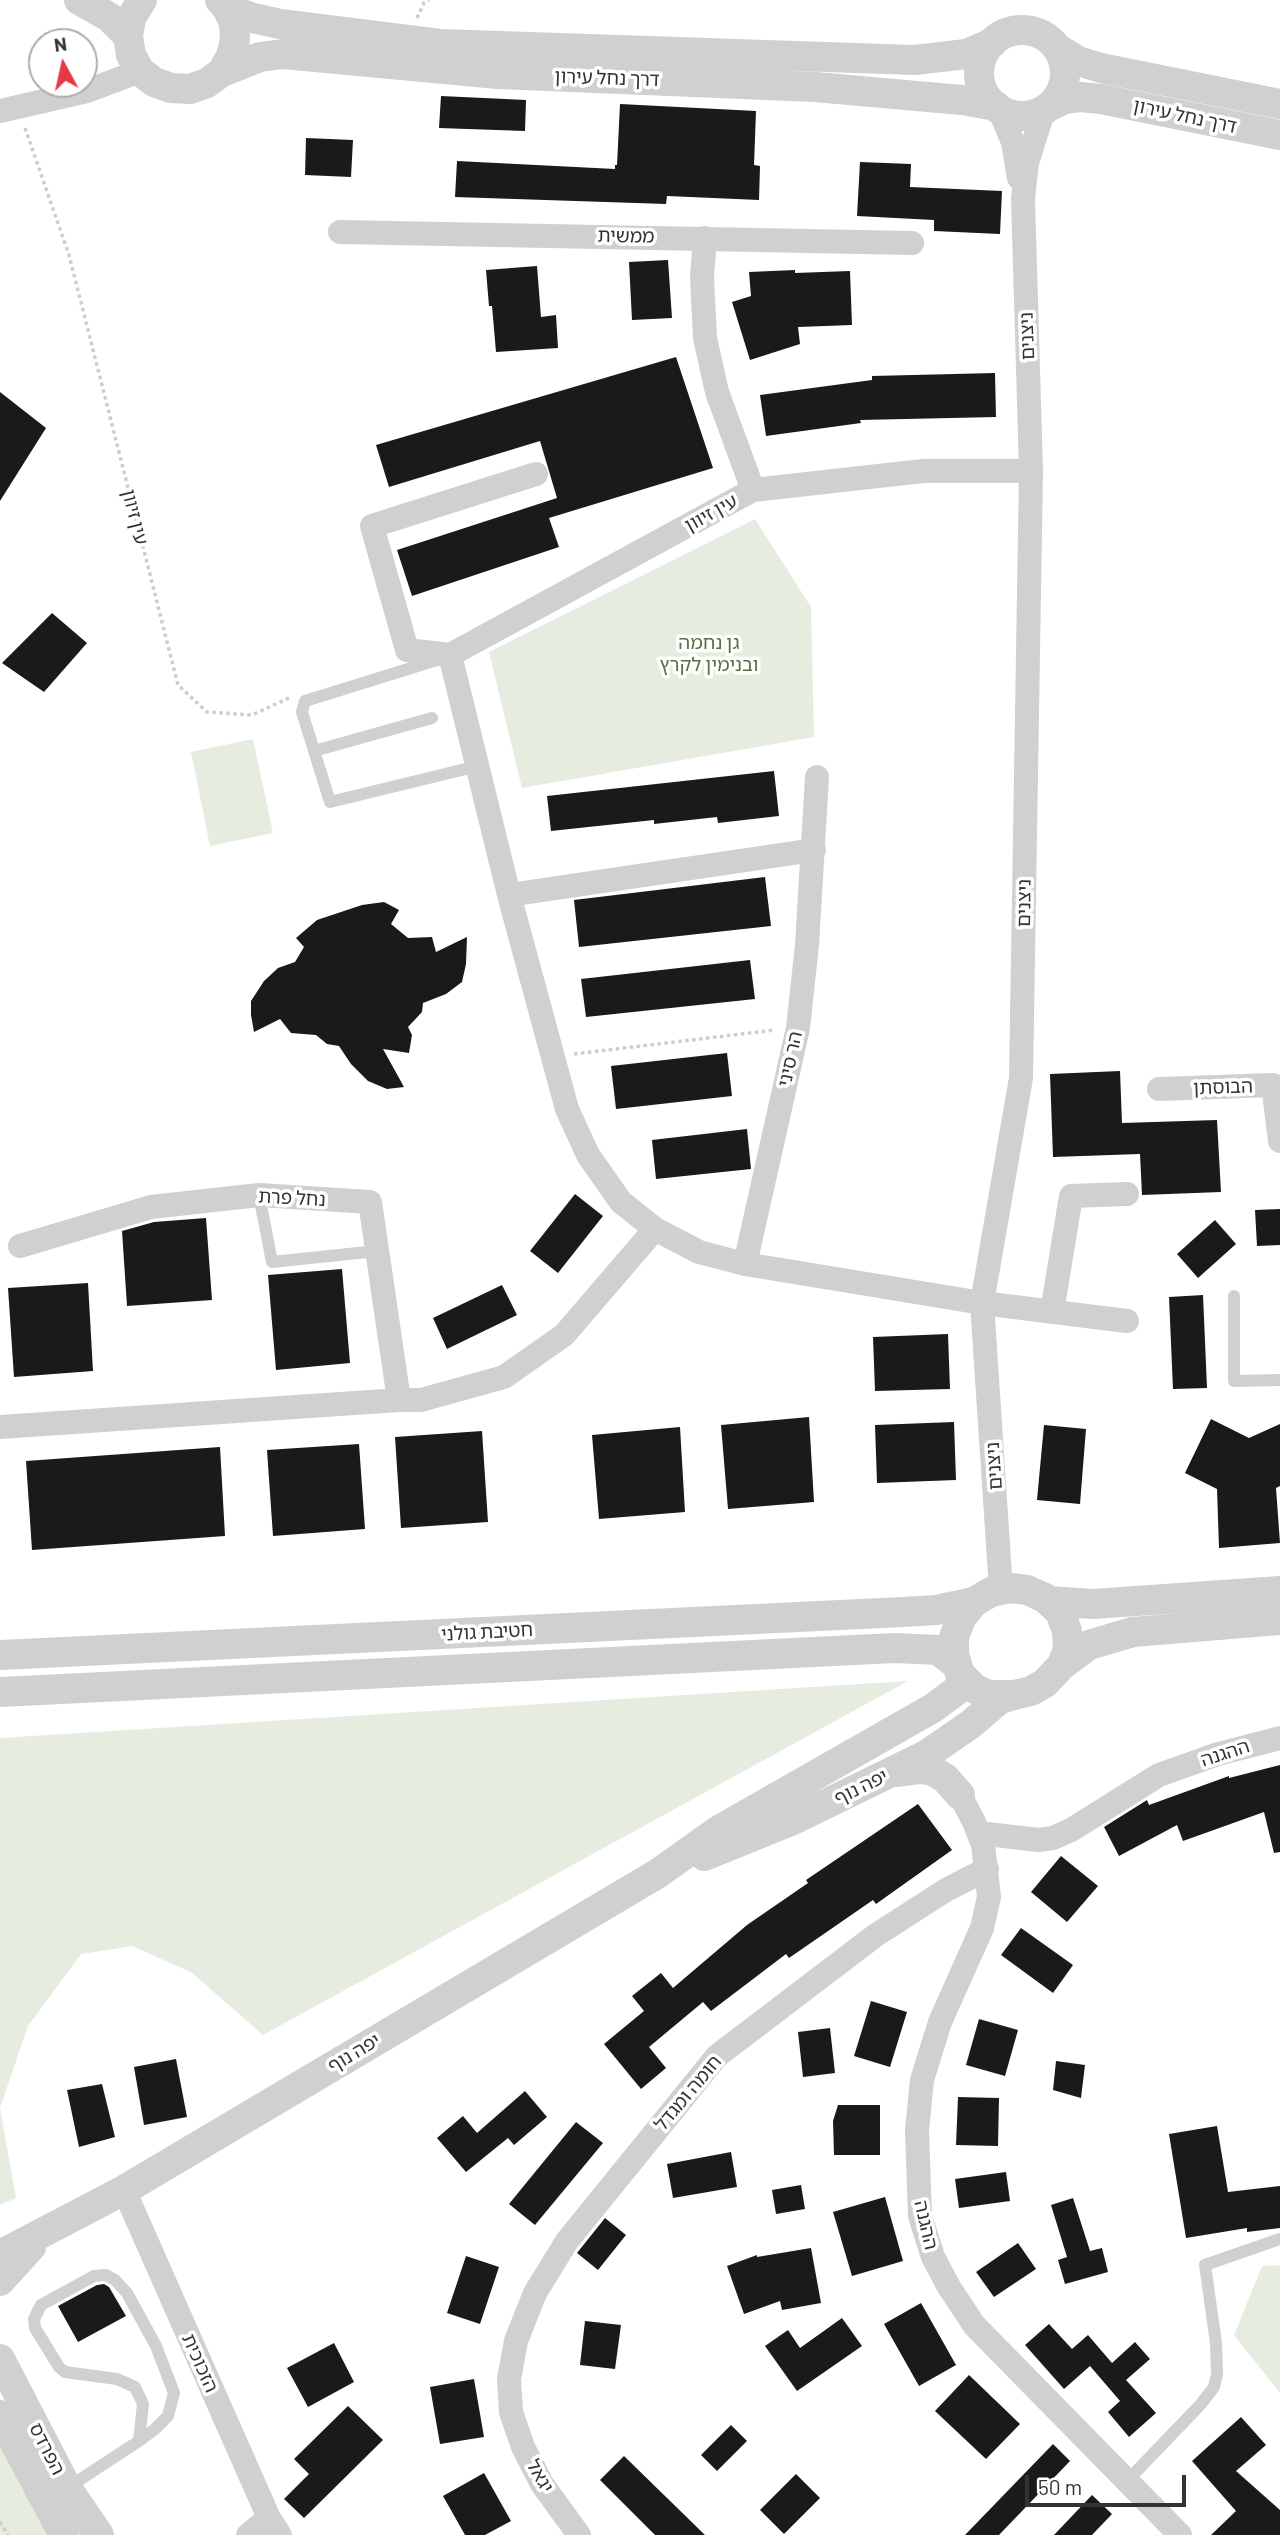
<!DOCTYPE html>
<html>
<head>
<meta charset="utf-8">
<style>
  body { margin:0 }
  #map { position:relative; width:1280px; height:2535px; overflow:hidden; background:#fff; font-family:Barlow,sans-serif }
  canvas { display:block }
  .north { position:absolute; left:28px; top:28px; width:70px; height:70px; box-sizing:border-box; background:#fff; border:2px solid #adadad; border-radius:50%; rotate:352deg; font-size:19px; font-weight:700; line-height:28px; text-align:center; color:#333 }
  .north::after { content:''; display:block; margin:auto; width:24px; height:32px; background:#e63946; clip-path:polygon(50% 0,100% 100%,50% 72%,0 100%) }
  .scale { position:absolute; left:1025px; top:2475px; width:161px; height:32px; box-sizing:border-box; border:4px solid #333; border-top:0; padding-left:9px; font-size:21px; line-height:24px; white-space:nowrap; color:#333; -webkit-text-stroke:5px #fff; paint-order:stroke }
</style>
</head>
<body>
<div id="map">
<canvas width="1280" height="2535"></canvas>
<div class="north">N</div>
<div class="scale">50 m</div>
</div>
<script>
const context = document.querySelector('canvas').getContext('2d');
context.lineJoin = 'round';
function fill(path, color) {
  context.fillStyle = color;
  context.fill(path, 'evenodd');
}
function poly(rows) {
  const path = new Path2D();
  for (const r of rows) {
    if (r.length === 3) {
      path.moveTo(r[0] + r[2], r[1]);
      path.arc(r[0], r[1], r[2], 0, 2 * Math.PI);
      continue;
    }
    path.moveTo(r[0], r[1]);
    for (let i = 2; i < r.length; i += 2) path.lineTo(r[i], r[i + 1]);
  }
  return path;
}
function trace(path, color, width, dash) {
  context.strokeStyle = color;
  context.lineWidth = width;
  context.lineCap = dash ? 'butt' : 'round';
  context.setLineDash(dash || []);
  context.stroke(path);
}
function drawText(font, color, halo, rows, align = 'center') {
  context.font = font + ' Barlow,"Noto Sans Hebrew",sans-serif';
  context.lineWidth = 7;
  context.setLineDash([]);
  context.textBaseline = 'middle';
  context.strokeStyle = halo;
  context.fillStyle = color;
  for (const [text, x, y, turn = 0] of rows) {
    context.save();
    context.translate(x, y);
    context.rotate((+turn || 0) * Math.PI / 180);
    context.textAlign = isNaN(turn) ? turn : align;
    if (halo) context.strokeText(text, 0, 0);
    context.fillText(text, 0, 0);
    context.restore();
  }
}
const green = poly([
  [755,519,811,607,814,737,522,788,489,652],
  [253,739,273,833,210,846,191,752],
  [908,1681,263,2035,191,1972,132,1946,81,1954,28,2026,0,2108,16,2198,0,2205,0,1738],
  [1280,2265,1280,2393,1234,2335,1262,2266],
  [0,2407,82,2535,0,2535]
]);
const building = poly([
  [441,96,526,100,525,131,439,128],
  [620,104,756,111,754,165,760,166,759,200,667,196,666,204,455,197,457,161,615,169,615,165,617,165],
  [306,138,353,140,351,177,305,175],
  [860,162,911,164,910,187,1002,191,1000,234,934,231,934,220,857,216],
  [668,260,672,318,632,320,629,262],
  [537,266,541,317,556,315,558,348,496,352,492,306,489,306,486,270],
  [795,270,795,273,850,271,852,325,798,327,800,344,750,360,732,302,751,296,749,272],
  [676,357,713,468,549,518,559,547,412,596,397,550,557,498,540,441,389,487,376,445],
  [995,373,996,417,860,420,861,423,766,436,760,395,872,380,872,376],
  [0,392,46,428,0,501],
  [52,613,87,643,44,692,2,663],
  [774,771,779,816,718,823,717,817,654,824,654,820,551,831,547,796],
  [765,877,771,926,579,947,574,900],
  [384,902,399,910,391,924,408,938,432,937,436,952,467,937,466,964,462,982,446,994,423,1003,422,1012,408,1027,412,1035,409,1053,383,1049,404,1087,387,1089,368,1081,351,1064,339,1046,327,1044,316,1035,291,1033,280,1019,254,1032,251,1015,251,1001,264,981,278,968,295,962,304,947,296,938,317,920,362,905],
  [750,960,755,999,586,1017,581,979],
  [727,1053,732,1096,616,1109,611,1066],
  [1120,1071,1122,1123,1217,1120,1221,1192,1142,1195,1140,1154,1053,1157,1050,1074],
  [747,1129,751,1169,656,1179,652,1140],
  [575,1194,603,1216,558,1273,530,1251],
  [1280,1209,1280,1245,1257,1246,1255,1210],
  [206,1218,212,1300,127,1306,122,1231,154,1222],
  [1215,1220,1236,1244,1198,1278,1177,1254],
  [342,1269,350,1363,276,1370,268,1275],
  [88,1283,93,1371,14,1377,8,1288],
  [502,1285,517,1315,447,1349,433,1318],
  [1203,1295,1207,1388,1173,1389,1169,1297],
  [948,1334,950,1389,875,1391,873,1337],
  [809,1417,814,1502,728,1509,721,1425],
  [1211,1419,1249,1438,1280,1424,1280,1486,1276,1488,1280,1543,1219,1548,1217,1489,1185,1473],
  [954,1422,956,1480,877,1483,875,1425],
  [1044,1425,1086,1429,1080,1504,1037,1500],
  [680,1427,685,1512,599,1519,592,1435],
  [482,1431,488,1522,401,1528,395,1437],
  [359,1444,365,1529,273,1536,267,1450],
  [220,1447,225,1536,32,1550,26,1461],
  [1280,1765,1280,1852,1274,1853,1264,1812,1183,1841,1177,1825,1119,1856,1104,1827,1147,1800,1149,1805,1229,1776,1229,1778],
  [918,1804,952,1850,876,1904,873,1900,789,1958,786,1954,711,2011,703,2002,649,2047,666,2068,641,2089,604,2044,644,2011,632,1996,661,1973,673,1988,747,1925,808,1883,806,1880],
  [1061,1856,1098,1886,1067,1922,1031,1892],
  [1021,1928,1073,1965,1053,1993,1001,1955],
  [871,2001,907,2012,890,2067,854,2056],
  [979,2019,1018,2030,1005,2076,966,2065],
  [830,2028,835,2073,803,2077,798,2032],
  [176,2059,187,2117,144,2125,134,2067],
  [1056,2061,1085,2065,1081,2098,1053,2090],
  [102,2084,115,2137,79,2147,67,2090],
  [525,2091,547,2117,514,2145,508,2138,466,2172,437,2138,463,2116,477,2133],
  [958,2097,999,2098,998,2146,956,2145],
  [838,2105,880,2105,880,2155,834,2155,833,2121],
  [576,2122,603,2143,535,2225,509,2204],
  [1217,2126,1228,2192,1280,2186,1280,2228,1247,2232,1247,2228,1186,2238,1169,2134],
  [731,2152,737,2187,673,2198,667,2164],
  [1006,2172,1010,2201,959,2208,955,2179],
  [801,2185,805,2209,776,2214,772,2190],
  [885,2197,903,2261,852,2276,833,2212],
  [1073,2198,1090,2251,1102,2248,1108,2272,1065,2284,1058,2260,1067,2257,1051,2205],
  [605,2218,626,2235,598,2270,577,2253],
  [1018,2243,1036,2269,994,2297,976,2272],
  [811,2248,821,2303,782,2310,780,2301,744,2314,727,2266,757,2255,757,2257],
  [466,2256,499,2267,480,2324,447,2313],
  [104,2284,109,2287,126,2316,78,2342,58,2306,97,2285],
  [921,2303,956,2365,919,2386,884,2324],
  [842,2318,862,2346,797,2391,765,2346,788,2330,800,2348],
  [585,2321,621,2325,615,2369,580,2365],
  [1049,2324,1072,2349,1088,2335,1112,2363,1135,2342,1150,2359,1126,2380,1156,2413,1129,2437,1108,2412,1120,2401,1090,2366,1064,2389,1025,2345],
  [334,2343,354,2382,308,2407,287,2368],
  [969,2375,1020,2424,986,2459,935,2411],
  [474,2379,484,2437,440,2444,430,2387],
  [348,2406,383,2440,304,2518,284,2499,309,2474,294,2459],
  [1241,2417,1266,2445,1236,2471,1280,2510,1280,2535,1211,2535,1236,2511,1192,2461],
  [731,2425,747,2441,717,2471,701,2455],
  [1053,2444,1070,2461,999,2535,965,2535],
  [624,2456,705,2535,655,2535,600,2480],
  [484,2473,511,2521,485,2535,465,2535,443,2496],
  [796,2474,820,2498,784,2534,760,2510],
  [1092,2495,1112,2514,1092,2535,1054,2535]
]);
const path = poly([
  [417,18,424,3,429,0],
  [25,128,69,255,178,685,207,712,252,715,289,698],
  [574,1054,775,1030],
  [0,2522,8,2535]
]);
const service = poly([
  [437,660,305,701,302,712,330,802,478,766],
  [314,751,432,718],
  [259,1195,272,1262,377,1251],
  [1234,1296,1234,1381,1280,1380],
  [1128,2480,1201,2404,1214,2387,1217,2374,1216,2343,1205,2265,1280,2239],
  [67,2488,139,2441,155,2429,168,2416,174,2393,156,2346,127,2293,115,2280,106,2275,94,2276,41,2305,34,2319,35,2328,59,2367,65,2372,117,2379,135,2387,143,2404,139,2441]
]);
const minor = poly([
  [999,109,1013,142,1019,178],
  [0,111,87,91,140,71],
  [340,232,912,243],
  [705,238,702,277,705,338,717,392,753,490],
  [536,474,372,526,407,650,450,655,753,490,923,471,1031,471],
  [450,655,509,895,567,1109,588,1155,621,1202,655,1229,699,1252,745,1264,982,1303,1127,1321],
  [509,895,814,850],
  [1159,1089,1273,1085,1280,1141],
  [20,1246,151,1207,259,1195,370,1202,399,1400,421,1400,504,1377,564,1335,655,1229],
  [745,1264,798,1028,807,945,817,777],
  [1052,1312,1071,1196,1127,1194],
  [0,1427,399,1400],
  [1001,1590,982,1303,1021,1078,1031,471,1023,199,1027,163,1044,109],
  [960,1795,974,1822,983,1845,989,1897,982,1928,940,2022,922,2080,917,2130,920,2216,933,2257,949,2287,974,2325,1180,2535],
  [979,1833,1038,1840,1053,1838,1071,1830,1159,1775,1218,1754,1280,1738],
  [124,2190,269,2518,280,2535],
  [248,2535,269,2518],
  [579,2535,542,2484,523,2447,511,2412,509,2379,516,2341,535,2293,567,2241,717,2056,876,1935,946,1890,987,1869]
]);
const tertiary = poly([
  [79,0,109,17,128,36],
  [142,0,131,18,128,36,131,55,140,71,154,82,171,88,190,89,207,83,222,72,231,56,235,40,234,23,227,8,220,0],
  [227,8,253,18,280,24,440,44,915,60,966,54,992,43],
  [1022,73,43],
  [1057,48,1078,61,1101,68,1280,104],
  [222,72,260,57,283,54,498,74,815,87,962,100,996,106],
  [1050,106,1064,99,1080,97,1101,99,1280,135],
  [1011,1588,1027,1590,1045,1598,1060,1612,1067,1631,1068,1649,1062,1665,1045,1683,1031,1691,1014,1695,989,1695,975,1689,960,1674,954,1654,954,1637,961,1618,974,1602,991,1592,1011,1588],
  [1048,1601,1093,1604,1280,1591],
  [0,1655,903,1612,936,1610,974,1602],
  [1062,1665,1089,1645,1133,1632,1280,1620],
  [0,1692,895,1648,938,1650,957,1665],
  [898,1772,921,1769,933,1771,945,1778,960,1795],
  [704,1856,793,1820,926,1755,971,1724,1000,1699,1014,1695],
  [0,2255,124,2190,657,1874,719,1830,933,1708,960,1688,965,1680],
  [0,2281,31,2247],
  [0,2359,67,2488,99,2535],
  [0,2415,64,2535]
]);
const streetNames = [
  ["דרך נחל עירון",607,78,2],
  ["דרך נחל עירון",1185,116,12],
  ["ממשית",626,236,1],
  ["ניצנים",1027,336,-92],
  ["עין זיוון",711,513,-29],
  ["עין זיוון",135,517,76],
  ["ניצנים",1024,903,-89],
  ["הר סיני",790,1059,-78],
  ["הבוסתן",1223,1087,-2],
  ["נחל פרת",292,1198,3],
  ["ניצנים",994,1466,-94],
  ["חטיבת גולני",487,1632,-3],
  ["ההגנה",1225,1753,-18],
  ["יפה נוף",861,1787,-26],
  ["יפה נוף",354,2053,-31],
  ["חומה ומגדל",688,2093,-50],
  ["ההגנה",926,2225,77],
  ["הזכוכית",200,2363,66],
  ["הפרדס",47,2449,63],
  ["יגאל",540,2476,60]
];
const parkNames = [
  ["גן נחמה",709,643],
  ["ובנימין לקרץ",709,665]
];
fill(green, '#e6ecdf');
fill(building, '#1a1a1a');
trace(path, '#cdcdcd', 3.5, [3.5, 3.5]);
trace(service, '#d0d0d0', 12);
trace(minor, '#d0d0d0', 24);
trace(tertiary, '#d0d0d0', 30);
drawText('19px', '#333', '#fff', streetNames);
drawText('19px', '#56703f', '#fff', parkNames);
</script>
</body>
</html>
